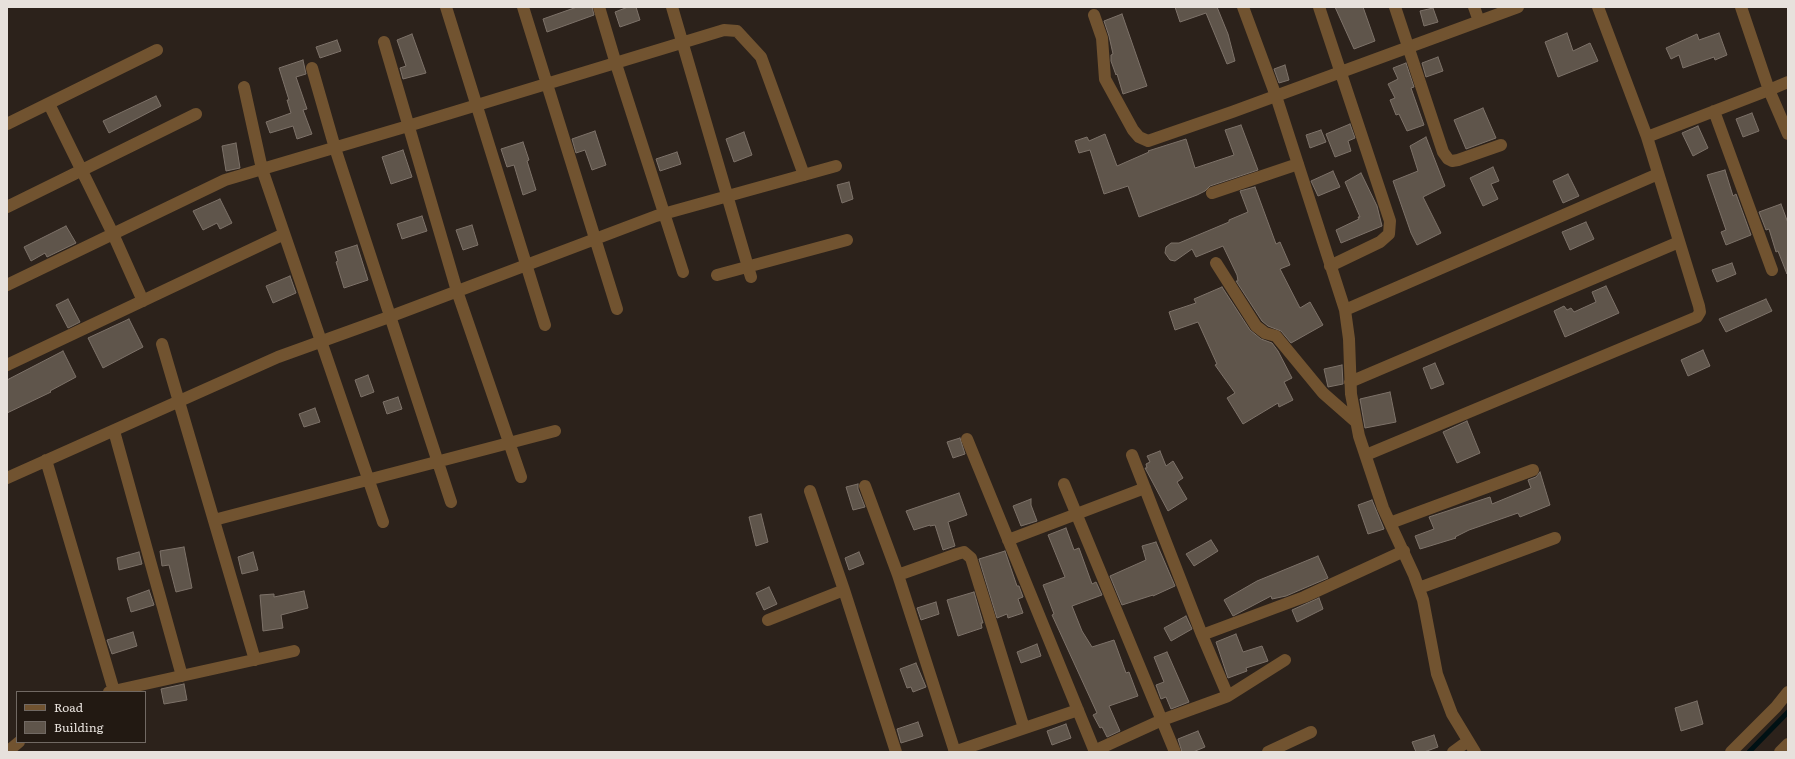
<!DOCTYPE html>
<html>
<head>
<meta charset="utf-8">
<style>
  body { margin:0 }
  #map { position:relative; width:1795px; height:759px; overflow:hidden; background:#2c221b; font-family:Literata,serif }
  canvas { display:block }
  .frame { position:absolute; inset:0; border:8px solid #e7e1dc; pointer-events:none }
  .legend { position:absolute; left:16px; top:691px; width:130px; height:52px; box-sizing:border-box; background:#221912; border:1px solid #716963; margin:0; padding:5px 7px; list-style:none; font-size:12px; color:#e7e1dc }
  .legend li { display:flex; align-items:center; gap:8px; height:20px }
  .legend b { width:20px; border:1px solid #716963 }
</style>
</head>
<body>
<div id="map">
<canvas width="1795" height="759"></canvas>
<div class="frame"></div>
<ul class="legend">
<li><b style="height:5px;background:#715330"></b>Road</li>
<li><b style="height:11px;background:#5f554b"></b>Building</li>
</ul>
</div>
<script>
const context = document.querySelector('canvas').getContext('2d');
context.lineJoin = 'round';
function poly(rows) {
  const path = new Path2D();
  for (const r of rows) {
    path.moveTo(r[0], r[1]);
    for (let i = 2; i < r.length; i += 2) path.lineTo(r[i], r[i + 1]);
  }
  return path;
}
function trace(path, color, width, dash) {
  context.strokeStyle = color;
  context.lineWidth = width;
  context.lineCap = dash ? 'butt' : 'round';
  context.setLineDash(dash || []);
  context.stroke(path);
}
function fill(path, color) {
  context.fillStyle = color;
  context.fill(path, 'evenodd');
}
const stream = poly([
  [1749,752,1788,712]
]);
const building = poly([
  [577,7,592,7,594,15,547,32,543,19,577,7],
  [628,7,636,7,640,20,620,27,615,12,628,7],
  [1175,7,1217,7,1228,34,1235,61,1227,64,1206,13,1180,22,1175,7],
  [1335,7,1363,7,1375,41,1354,49,1335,7],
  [1433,8,1438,22,1424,26,1420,11,1433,8],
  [1122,14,1147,86,1123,94,1117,74,1116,75,1111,61,1111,55,1113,54,1109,36,1104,21,1122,14],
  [1567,33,1573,51,1590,43,1598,61,1558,77,1545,42,1567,33],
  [1719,33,1727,55,1715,60,1714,57,1683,68,1679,55,1671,59,1666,48,1697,34,1699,40,1719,33],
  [412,34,426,73,403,79,400,68,406,66,397,40,412,34],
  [337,40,341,51,320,58,316,47,337,40],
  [1438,57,1443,71,1426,77,1422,63,1438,57],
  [303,60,306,74,296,77,307,109,303,110,312,134,297,139,293,126,270,133,266,122,291,113,287,100,289,100,279,68,303,60],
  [1406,63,1414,87,1411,88,1424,125,1407,131,1399,114,1396,115,1390,100,1395,98,1388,84,1398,79,1393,68,1406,63],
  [1285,65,1289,80,1279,83,1274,69,1285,65],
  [156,96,161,106,109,133,103,121,156,96],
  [1483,108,1496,138,1466,149,1454,120,1483,108],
  [1752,113,1759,131,1743,137,1736,119,1752,113],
  [1350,124,1355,138,1348,141,1351,151,1335,157,1326,134,1350,124],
  [1241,125,1258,170,1210,186,1205,191,1197,195,1139,217,1128,186,1104,194,1090,150,1079,153,1075,141,1087,137,1089,141,1105,134,1117,166,1149,152,1148,151,1186,139,1195,168,1234,155,1225,130,1241,125],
  [1698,126,1708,148,1693,156,1682,133,1698,126],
  [1321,130,1326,142,1310,148,1306,135,1321,130],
  [595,131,606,165,592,170,585,150,576,153,572,139,595,131],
  [744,132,752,155,734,162,726,139,744,132],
  [1426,137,1445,186,1423,197,1441,233,1417,245,1411,233,1393,181,1418,171,1410,146,1426,137],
  [523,142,529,160,527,161,536,190,523,195,514,165,507,167,501,149,523,142],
  [236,143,240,168,226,171,222,146,236,143],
  [403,150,412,177,391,184,382,157,403,150],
  [677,152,681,164,660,171,656,159,677,152],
  [1493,167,1499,181,1491,184,1498,199,1483,206,1470,178,1493,167],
  [1725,170,1733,196,1736,194,1751,235,1726,245,1721,232,1726,230,1707,175,1725,170],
  [1333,171,1340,187,1318,196,1311,181,1333,171],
  [1361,173,1377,206,1382,226,1341,243,1336,230,1359,219,1358,217,1360,217,1345,182,1361,173],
  [1568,174,1579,196,1563,203,1553,181,1568,174],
  [849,182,853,199,842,203,837,185,849,182],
  [1255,187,1276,244,1280,242,1290,265,1280,269,1300,308,1310,302,1323,325,1291,343,1281,331,1268,326,1262,321,1236,281,1238,281,1237,275,1223,246,1196,257,1192,249,1175,261,1170,260,1165,253,1166,247,1171,243,1179,243,1229,222,1229,220,1248,212,1240,191,1255,187],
  [220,199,232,223,220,229,217,223,203,230,193,211,220,199],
  [1781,204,1788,223,1787,274,1778,251,1776,252,1769,229,1766,230,1759,212,1781,204],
  [422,216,427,231,402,239,397,224,422,216],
  [1586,222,1594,239,1570,250,1562,232,1586,222],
  [472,225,478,245,463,250,456,230,472,225],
  [66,226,76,243,47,257,45,253,31,261,24,247,66,226],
  [357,245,368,280,344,288,336,262,338,261,335,252,357,245],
  [1732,263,1736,274,1717,282,1712,270,1732,263],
  [290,276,296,293,273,303,266,286,290,276],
  [1606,286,1619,313,1565,337,1554,311,1564,306,1567,310,1571,308,1574,312,1596,302,1592,292,1606,286],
  [1222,287,1250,330,1261,339,1272,343,1278,351,1292,378,1284,382,1293,400,1279,407,1278,403,1243,424,1227,398,1235,393,1215,365,1217,364,1198,322,1175,330,1169,312,1196,303,1194,299,1222,287],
  [68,299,80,322,68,328,56,305,68,299],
  [1766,299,1772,311,1726,332,1719,319,1766,299],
  [129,319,143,347,103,368,88,338,129,319],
  [1703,350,1710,366,1688,376,1681,360,1703,350],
  [63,351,76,377,50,391,51,392,7,413,7,380,63,351],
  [1435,363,1444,384,1431,389,1423,368,1435,363],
  [1342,365,1343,384,1328,387,1324,369,1342,365],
  [368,375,374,392,361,397,355,380,368,375],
  [1390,392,1396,422,1365,428,1360,399,1390,392],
  [398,397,402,409,387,414,383,402,398,397],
  [315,408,320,422,304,427,299,414,315,408],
  [1467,421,1480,453,1457,463,1443,432,1467,421],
  [960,438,965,454,953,458,947,442,960,438],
  [1160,451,1166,466,1173,461,1183,478,1177,482,1187,499,1168,511,1145,468,1147,468,1146,464,1150,462,1147,456,1160,451],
  [1540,472,1550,505,1520,517,1518,513,1469,530,1455,537,1456,538,1420,549,1415,536,1434,529,1429,517,1490,497,1492,504,1531,488,1528,480,1536,477,1540,472],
  [858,484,858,489,865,507,853,510,846,487,858,484],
  [959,493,967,515,948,522,955,546,943,550,935,525,930,526,930,525,914,530,906,511,959,493],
  [1031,499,1031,505,1037,521,1021,526,1013,506,1031,499],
  [1372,500,1384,529,1368,534,1358,505,1372,500],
  [761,514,768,542,756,546,749,517,761,514],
  [1066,528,1074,550,1079,548,1092,584,1096,582,1102,595,1072,606,1082,631,1092,647,1114,640,1126,673,1129,672,1138,696,1109,706,1120,731,1107,737,1102,727,1100,728,1093,715,1097,713,1052,615,1054,614,1043,585,1065,577,1048,535,1066,528],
  [1211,540,1218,551,1194,566,1186,554,1211,540],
  [1156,542,1175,586,1153,596,1153,595,1122,605,1110,576,1146,560,1142,546,1156,542],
  [184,547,192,588,176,592,169,565,162,566,160,551,184,547],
  [1005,551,1017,586,1019,586,1023,597,1018,599,1023,613,1008,618,1007,614,997,618,979,559,1005,551],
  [139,552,142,564,119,570,117,558,139,552],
  [253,552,258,570,242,574,238,557,253,552],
  [859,552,864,564,849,570,845,558,859,552],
  [1318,556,1328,578,1286,596,1272,599,1271,596,1233,616,1224,600,1257,581,1318,556],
  [769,587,777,604,764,610,756,593,769,587],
  [149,590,154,605,131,612,127,598,149,590],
  [304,591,308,608,281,615,283,628,263,631,260,595,274,594,274,597,304,591],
  [974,592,983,623,981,623,982,628,958,636,947,600,974,592],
  [1319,598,1323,609,1297,622,1292,610,1319,598],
  [936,602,939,614,921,620,917,608,936,602],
  [1186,616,1192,629,1171,641,1164,628,1186,616],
  [133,632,137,646,112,654,107,640,133,632],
  [1236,634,1243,652,1262,646,1268,661,1246,668,1247,671,1228,678,1216,642,1236,634],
  [1037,644,1041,656,1021,663,1017,652,1037,644],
  [1167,652,1189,702,1171,709,1166,697,1161,699,1156,685,1164,682,1154,657,1167,652],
  [916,663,926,687,913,692,911,687,907,688,900,669,916,663],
  [184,684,187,700,164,704,161,689,184,684],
  [1697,701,1703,724,1681,731,1675,708,1697,701],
  [918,722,923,736,901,743,897,729,918,722],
  [1066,724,1071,738,1052,745,1047,731,1066,724],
  [1198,731,1205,747,1193,752,1182,752,1178,739,1198,731],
  [1434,735,1438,747,1424,752,1416,752,1412,742,1434,735]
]);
const minor = poly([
  [446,7,545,325],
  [523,7,617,309],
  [599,7,616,64,683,272],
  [672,7,751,277],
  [1243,7,1276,96,1345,310,1349,339,1351,394,1359,436,1383,508,1414,575,1423,600,1437,674,1452,714,1475,752],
  [1319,7,1390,221,1389,234,1380,242,1330,266],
  [1395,7,1443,152,1448,159,1452,161,1458,160,1501,145],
  [1474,7,1479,21],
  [1598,7,1647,137,1769,90,1741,7],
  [1094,15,1102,38,1105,79,1133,130,1139,137,1148,141,1232,112,1518,7],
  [384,42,457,291,521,477],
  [312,68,335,148,451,502],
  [1788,82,1769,90,1788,134],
  [244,87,262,169,383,522],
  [49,104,113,234,143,301],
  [1714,111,1772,270],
  [7,124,157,50],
  [1212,193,1298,164],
  [7,207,196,114],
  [1216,263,1256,326,1265,333,1276,336,1323,393,1356,422],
  [717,275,847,240],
  [7,285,225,180,408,126,724,30,737,31,761,57,804,175],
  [1345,310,1658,174],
  [162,344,255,660],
  [7,365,284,234],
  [1350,382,1679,242],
  [114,431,182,676],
  [967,439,1095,752],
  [1132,455,1202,635,1228,696],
  [1366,455,1697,317,1700,312,1699,306,1647,137],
  [46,460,114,691],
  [7,478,278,357,389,317,656,216,836,166],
  [1064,484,1175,752],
  [865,486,898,575],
  [810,491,844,590,896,752],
  [214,520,555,431],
  [1390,523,1533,470],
  [1008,540,1145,488],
  [1419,588,1555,538],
  [768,620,844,590],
  [1202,635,1304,597,1404,551],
  [109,692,294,651],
  [1094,751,1162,720,1228,696,1285,660],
  [7,752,19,742],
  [954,752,1078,710],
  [955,752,898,575,957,554,964,552,971,558,1024,728],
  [1268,752,1311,732],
  [1453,752,1468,741],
  [1731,752,1776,707,1788,692],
  [1780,752,1788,744]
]);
trace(stream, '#001114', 5);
fill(building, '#5f554b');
trace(building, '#7d7269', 1);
trace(minor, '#715330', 12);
</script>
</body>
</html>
